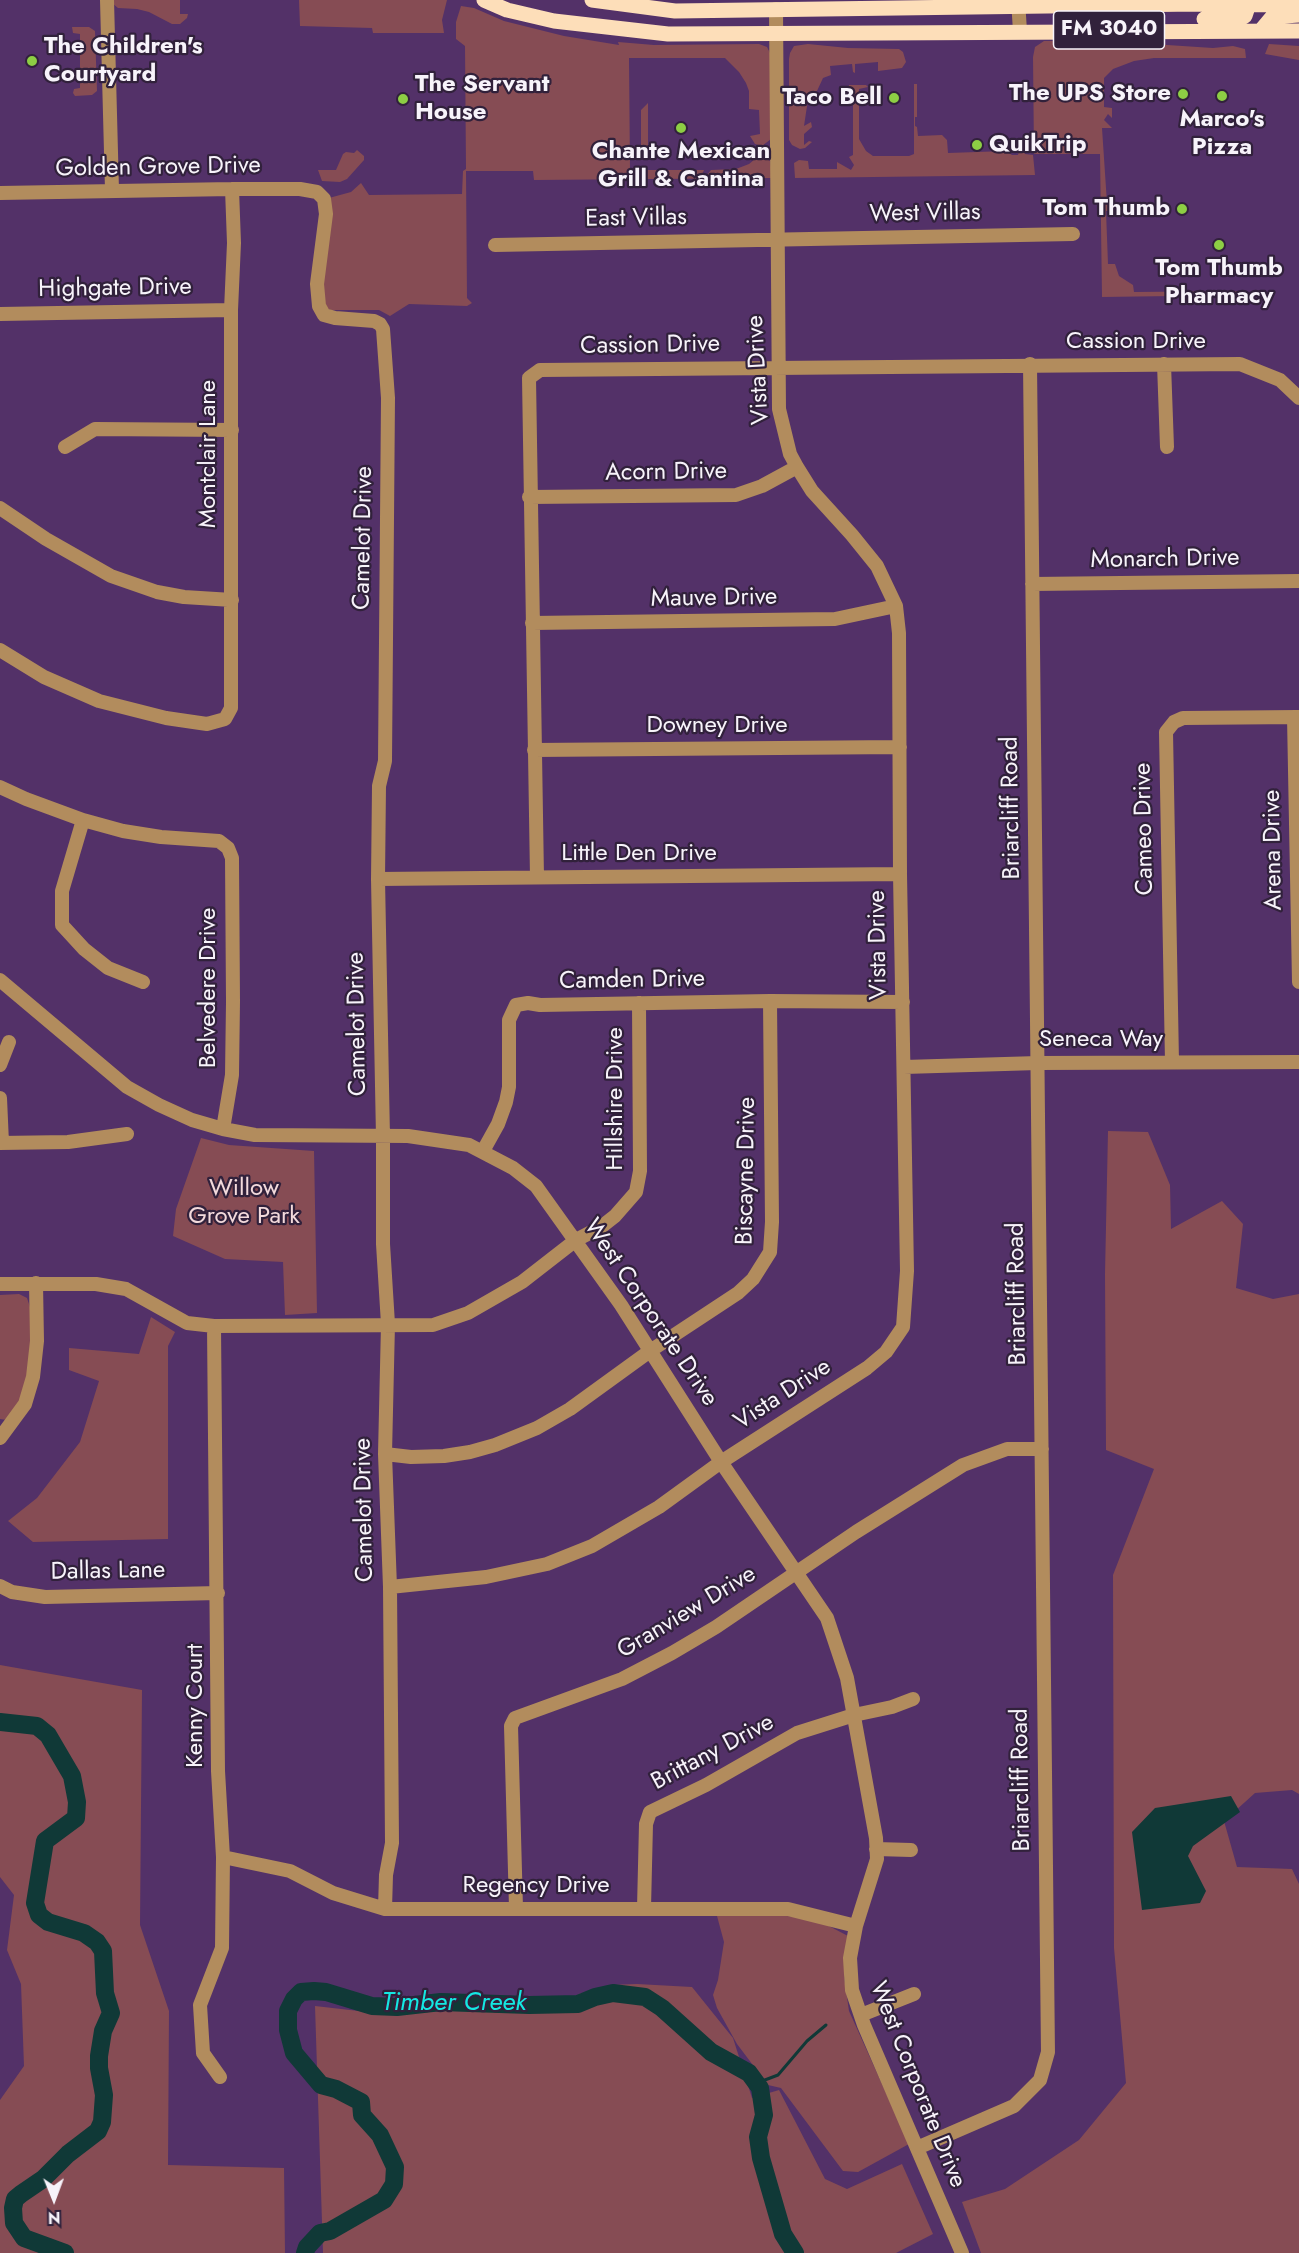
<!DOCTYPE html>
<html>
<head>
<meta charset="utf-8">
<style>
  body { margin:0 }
  #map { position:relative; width:1299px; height:2253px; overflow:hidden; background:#533168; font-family:Jost,sans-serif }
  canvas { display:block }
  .north { position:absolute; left:24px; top:2169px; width:60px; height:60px; -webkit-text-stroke:4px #31213b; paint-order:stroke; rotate:179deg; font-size:16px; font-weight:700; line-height:24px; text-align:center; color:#f7f3fa }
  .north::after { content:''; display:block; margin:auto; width:21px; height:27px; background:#f7f3fa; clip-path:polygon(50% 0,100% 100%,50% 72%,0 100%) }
</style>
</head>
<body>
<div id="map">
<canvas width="1299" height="2253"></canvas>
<div class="north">N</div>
</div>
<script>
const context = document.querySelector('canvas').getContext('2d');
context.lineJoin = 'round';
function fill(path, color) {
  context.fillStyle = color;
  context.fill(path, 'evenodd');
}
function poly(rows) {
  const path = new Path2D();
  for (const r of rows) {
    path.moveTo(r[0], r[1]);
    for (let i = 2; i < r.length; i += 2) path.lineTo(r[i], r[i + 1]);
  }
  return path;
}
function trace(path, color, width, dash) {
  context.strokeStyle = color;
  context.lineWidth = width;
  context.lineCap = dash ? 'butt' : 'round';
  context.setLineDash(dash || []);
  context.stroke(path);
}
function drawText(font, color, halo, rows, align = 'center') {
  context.font = font + ' Jost,sans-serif';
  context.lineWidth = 4.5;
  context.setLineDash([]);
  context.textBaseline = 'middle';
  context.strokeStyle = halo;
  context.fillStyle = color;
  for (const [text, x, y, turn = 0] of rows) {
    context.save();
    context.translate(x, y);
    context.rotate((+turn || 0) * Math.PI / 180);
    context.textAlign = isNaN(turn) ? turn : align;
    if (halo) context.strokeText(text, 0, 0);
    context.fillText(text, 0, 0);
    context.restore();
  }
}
const green = poly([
  [112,0,180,0,180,14,188,14,187,18,180,24,172,24,149,12,137,9,118,8,112,3],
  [299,0,447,0,442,20,444,33,373,33,372,28,300,26],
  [461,6,474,8,504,21,564,36,619,45,618,42,654,45,759,44,767,47,770,53,771,139,762,146,755,144,750,136,760,134,759,110,749,109,749,91,746,83,739,72,725,58,629,58,630,170,704,170,702,175,707,175,711,170,736,169,749,164,755,159,763,157,770,161,773,178,534,180,533,171,466,171,467,298,472,303,467,306,409,304,390,316,379,310,331,310,326,308,321,292,329,198,351,192,361,183,369,195,462,194,463,171,466,169,465,46,456,39,456,22],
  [72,27,89,27,95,31,97,91,92,95,75,96,73,93,74,89,80,88,80,34,73,33],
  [1044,41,1092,41,1104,44,1152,44,1213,48,1233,46,1245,49,1246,58,1154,58,1134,61,1113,69,1104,78,1104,107,1112,108,1112,118,1108,114,1104,120,1112,128,1102,128,1107,203,1114,204,1115,211,1106,211,1108,264,1115,264,1119,276,1133,285,1134,292,1246,291,1246,295,1102,297,1100,154,1034,154,1033,57,1035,47],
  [808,44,848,48,899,49,903,52,906,62,902,68,878,71,878,62,855,64,855,73,853,72,852,64,830,66,831,75,823,78,817,91,809,93,804,126,811,122,812,127,804,134,804,145,809,141,812,142,805,148,800,149,792,145,789,140,789,59,790,53,794,46],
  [1269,44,1299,46,1299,60,1265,54],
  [914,84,917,84,917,117,915,117,915,126,917,127,918,136,942,135,947,140,948,153,1006,151,1012,155,1018,155,1020,147,1023,149,1025,154,1033,155,1035,175,795,178,794,163,799,160,808,161,809,169,837,169,837,162,851,170,854,165,849,157,853,155,853,94,850,94,849,85,866,85,868,87,859,89,859,139,866,151,873,156,909,156,914,154],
  [648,103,648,146,652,147,652,159,644,156,641,150,641,110],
  [357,150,364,156,364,160,347,179,340,182,322,181,318,170,336,170,343,154,346,152,354,153],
  [1108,1131,1148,1132,1170,1185,1171,1229,1222,1201,1243,1224,1236,1288,1273,1299,1299,1294,1299,1794,1292,1790,1255,1793,1224,1821,1237,1867,1292,1869,1299,1884,1299,2253,981,2253,962,2202,1005,2189,1079,2140,1126,2083,1114,1948,1113,1575,1154,1469,1106,1450,1105,1274],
  [201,1138,229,1145,314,1151,317,1313,285,1315,283,1262,225,1259,173,1236,176,1209],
  [19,1294,27,1298,30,1307,30,1359,25,1386,19,1404,7,1420,0,1419,0,1295],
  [151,1317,175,1332,168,1346,168,1539,33,1542,8,1521,37,1498,80,1442,99,1381,69,1370,69,1348,139,1354],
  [0,1665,142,1690,140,1925,169,2011,168,2165,284,2168,285,2253,0,2253,0,2100,24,2066,21,1984,7,1950,14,1895,0,1877],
  [769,1914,796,1917,827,1925,848,1936,844,1977,849,2011,909,2144,858,2172,843,2171,781,2088,768,2085,737,2044,717,2008,713,1995,718,1980,724,1942,717,1916],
  [637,1984,692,1987,733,2038,752,2098,779,2090,825,2179,847,2189,902,2164,933,2234,896,2253,323,2253,315,2006,385,2014,465,2010,557,2013,579,1994,610,1985]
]);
const water = poly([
  [1231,1796,1240,1812,1193,1846,1188,1856,1206,1891,1200,1903,1142,1910,1132,1832,1155,1808]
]);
const stream = poly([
  [757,2083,778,2075,807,2041,826,2025]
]);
const river = poly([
  [0,1722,37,1726,48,1735,72,1776,77,1802,76,1818,45,1841,35,1903,39,1915,48,1922,84,1933,97,1942,103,1951,105,1993,111,2013,103,2031,99,2056,99,2068,104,2095,102,2122,98,2131,68,2154,43,2179,21,2194,15,2199,13,2208,14,2223,24,2238,65,2253],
  [305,2253,307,2247,320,2233,330,2231,384,2200,394,2184,395,2167,380,2135,362,2115,361,2102,336,2089,321,2085,294,2053,288,2030,288,2011,294,1999,301,1992,314,1991,326,1992,372,2006,397,2007,441,2002,529,2005,578,2004,595,1997,613,1993,645,1997,662,2008,711,2052,749,2073,760,2088,764,2115,758,2137,761,2158,783,2234,795,2253]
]);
const minor = poly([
  [107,0,112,190],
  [1018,0,1020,31],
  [0,193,232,189,300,189,317,192,324,199,326,214,317,284,319,306,324,315,335,318,374,321,380,324,383,329,388,398,385,761,379,786,378,879,383,1137,383,1244,388,1324,385,1454,390,1587,392,1843,386,1875,385,1909],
  [495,245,1073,234],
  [0,314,231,310],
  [1164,364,1167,447],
  [65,447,95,429,232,430],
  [529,497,736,495,762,486,797,467],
  [0,508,46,539,111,576,157,592,184,597,232,600],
  [1032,584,1299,581],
  [532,623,835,619,896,606],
  [0,650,44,677,99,701,166,718,207,724,225,719,231,708,231,310,234,243,232,189],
  [1294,717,1299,982],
  [534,750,900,747],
  [0,787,26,799,83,820,123,831,161,837,219,841,228,848,232,858,233,1002,232,1075,223,1129],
  [83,820,62,891,62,925,84,949,108,968,143,982],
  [537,877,529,378,540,370,1240,364,1280,380,1299,398],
  [378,879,900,874],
  [0,980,127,1087,159,1105,192,1120,223,1129,255,1135,408,1136,469,1145,513,1168,536,1186,621,1305,721,1462,827,1618,847,1678,876,1838,877,1859,856,1926,850,1958,852,1990,864,2025,962,2253],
  [1172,1062,1166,732,1174,722,1183,718,1299,717],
  [0,1065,9,1042],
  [904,1067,1038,1063,1299,1062],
  [0,1098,2,1143],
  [0,1143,68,1142,127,1134],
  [483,1151,498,1124,506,1102,509,1087,509,1020,516,1005,528,1003,540,1005,770,1001,903,1002],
  [0,1284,96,1284,126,1289,187,1323,214,1326,433,1325,468,1313,522,1282,576,1240,601,1227,615,1216,636,1192,640,1171,639,1003],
  [214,1326,218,1771,223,1857,222,1948,200,2005,203,2053,220,2077],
  [0,1438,25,1404,33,1377,37,1341,36,1283],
  [385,1454,411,1457,444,1456,470,1452,495,1445,537,1428,570,1409,650,1351,738,1293,753,1279,770,1252,772,1222,770,1001],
  [0,1586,12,1592,45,1597,218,1593],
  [390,1587,486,1577,547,1564,592,1546,659,1507,721,1462,867,1368,886,1352,903,1327,907,1271,900,874,899,633,896,606,877,566,852,535,812,491,797,467,790,454,779,409,776,9],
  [876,1849,911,1850],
  [223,1857,290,1871,333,1893,385,1909,788,1909,856,1926],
  [516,1908,511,1726,515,1718,622,1679,672,1653,716,1627,856,1532,963,1465,1007,1449,1042,1449],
  [644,1908,646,1824,650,1812,706,1785,797,1733,854,1715,892,1707,913,1699],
  [861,2015,914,1994],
  [917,2148,1014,2106,1040,2080,1048,2052,1030,364]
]);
const major = poly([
  [484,0,507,10,554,21,668,34,1299,31],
  [592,0,675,11,1196,4,1299,5],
  [1204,19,1238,19,1245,16,1249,4],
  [1262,29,1272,17,1298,15]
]);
const markers = [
  [32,61,6,"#8dce44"],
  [1183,94,6,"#8dce44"],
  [1222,96,6,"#8dce44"],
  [894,98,6,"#8dce44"],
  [403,99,6,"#8dce44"],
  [681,128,6,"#8dce44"],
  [977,145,6,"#8dce44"],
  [1182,209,6,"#8dce44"],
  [1219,245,6,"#8dce44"]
];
const shields = [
  [1109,30,111]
];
const shieldNames = [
  ["FM 3040",1109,30]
];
const poiNames = [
  ["The Children's",44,47],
  ["Courtyard",44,75],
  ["The Servant",415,85],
  ["House",415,113],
  ["The UPS Store",1171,94,"right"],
  ["Taco Bell",882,98,"right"],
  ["Marco's",1222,120,"center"],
  ["Pizza",1222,148,"center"],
  ["QuikTrip",989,145],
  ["Chante Mexican",681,152,"center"],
  ["Grill & Cantina",681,180,"center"],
  ["Tom Thumb",1170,209,"right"],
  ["Tom Thumb",1219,269,"center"],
  ["Pharmacy",1219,297,"center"]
];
const streetNames = [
  ["Golden Grove Drive",158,168,-1],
  ["West Villas",925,214,-1],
  ["East Villas",636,219,-1],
  ["Highgate Drive",115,289,-1],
  ["Cassion Drive",1136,342],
  ["Cassion Drive",650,346,-1],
  ["Vista Drive",759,370,-93],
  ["Montclair Lane",209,454,-90],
  ["Acorn Drive",666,473,-1],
  ["Camelot Drive",364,538,-89],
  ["Monarch Drive",1165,560,-1],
  ["Mauve Drive",714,599,-1],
  ["Downey Drive",717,726],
  ["Briarcliff Road",1012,808,-91],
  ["Cameo Drive",1145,829,-91],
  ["Arena Drive",1274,850,-91],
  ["Little Den Drive",639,854],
  ["Vista Drive",879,945,-91],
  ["Camden Drive",632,981,-1],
  ["Belvedere Drive",209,988,-90],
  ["Camelot Drive",358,1024,-91],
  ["Seneca Way",1101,1040],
  ["Hillshire Drive",616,1099,-90],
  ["Biscayne Drive",747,1171,-89],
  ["Briarcliff Road",1018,1294,-91],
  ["West Corporate Drive",650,1313,56],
  ["Vista Drive",783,1395,-33],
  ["Camelot Drive",365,1510,-91],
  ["Dallas Lane",108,1572,-1],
  ["Granview Drive",687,1613,-31],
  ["Kenny Court",196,1706,-90],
  ["Brittany Drive",713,1753,-28],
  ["Briarcliff Road",1022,1780,-91],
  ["Regency Drive",536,1886],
  ["West Corporate Drive",917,2085,68]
];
const parkNames = [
  ["Willow",244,1189],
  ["Grove Park",244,1217]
];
const waterNames = [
  ["Timber Creek",454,2004]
];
fill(green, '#864c54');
fill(water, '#103937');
trace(stream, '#103937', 3);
trace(river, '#103937', 18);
trace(minor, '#b28c5d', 14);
trace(major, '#fddeb9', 15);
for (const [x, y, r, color] of markers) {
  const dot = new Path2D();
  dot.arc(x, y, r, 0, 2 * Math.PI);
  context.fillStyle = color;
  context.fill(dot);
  trace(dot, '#31213b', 2);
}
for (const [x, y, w] of shields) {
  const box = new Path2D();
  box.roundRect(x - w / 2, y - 19, w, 38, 4.5);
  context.fillStyle = '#31213b';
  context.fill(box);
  trace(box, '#f7f3fa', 1.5);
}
drawText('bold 22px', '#f7f3fa', null, shieldNames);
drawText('bold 24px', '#f7f3fa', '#31213b', poiNames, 'left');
drawText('24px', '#f7f3fa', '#31213b', streetNames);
drawText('24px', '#f3dadc', '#31213b', parkNames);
drawText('italic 26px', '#14e8e2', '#31213b', waterNames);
</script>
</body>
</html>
